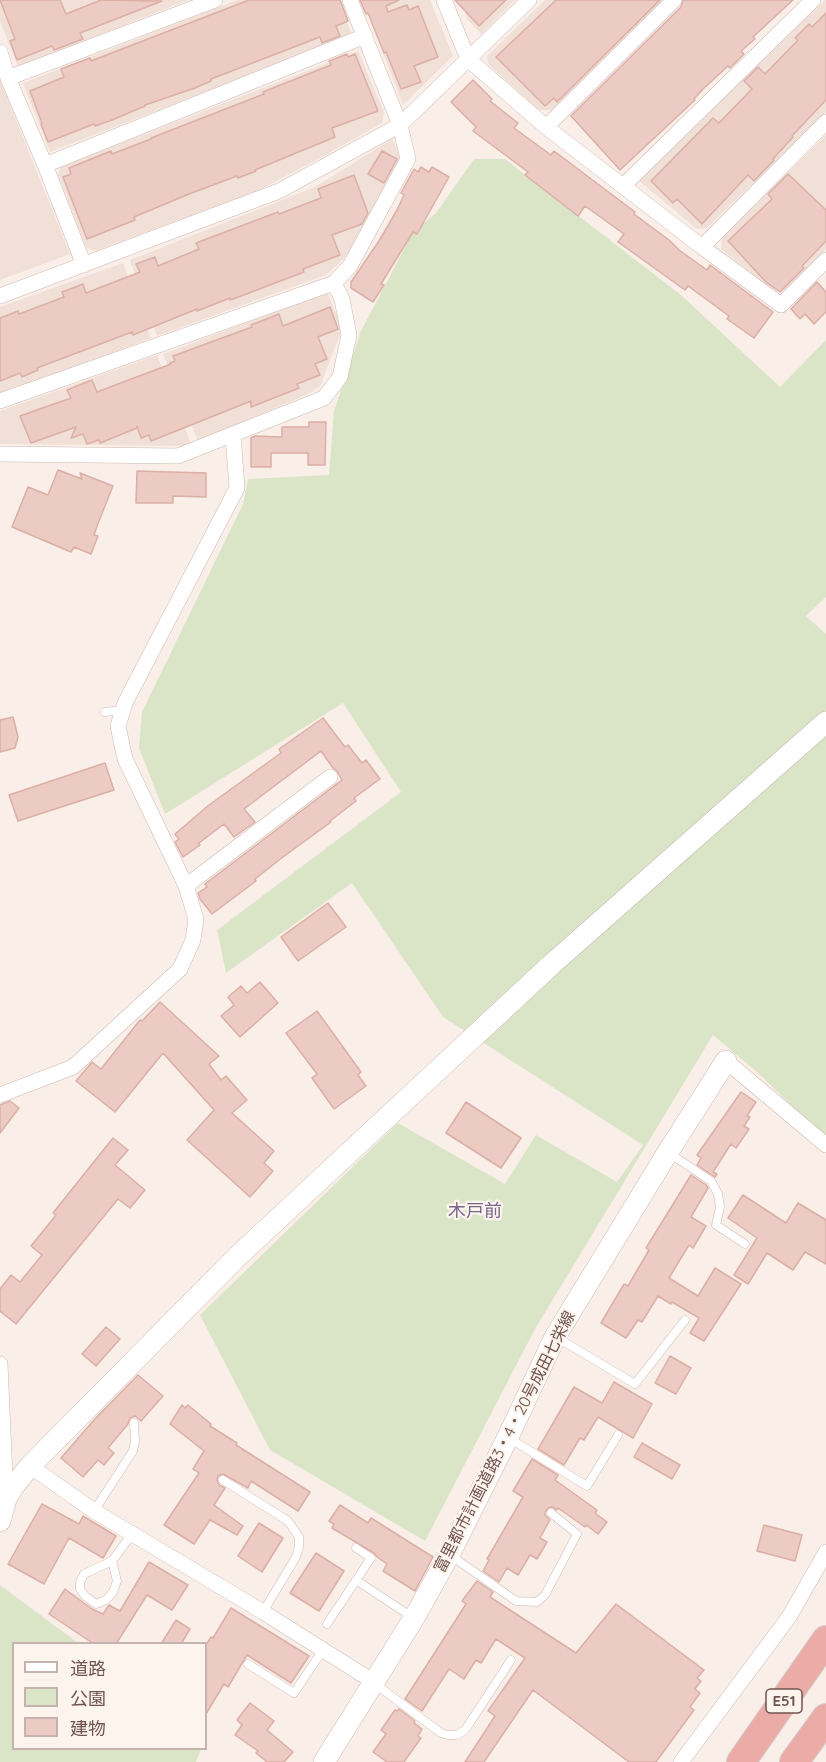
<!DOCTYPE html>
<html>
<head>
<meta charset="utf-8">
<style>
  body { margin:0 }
  #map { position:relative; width:826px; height:1762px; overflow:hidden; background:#faefe8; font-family:Quicksand,"Noto Sans JP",sans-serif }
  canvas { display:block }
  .legend { position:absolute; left:12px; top:1642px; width:195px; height:108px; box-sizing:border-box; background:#fdf4ee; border:2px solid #c5b4ae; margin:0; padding:8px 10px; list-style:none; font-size:18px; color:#70544f }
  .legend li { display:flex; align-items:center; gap:12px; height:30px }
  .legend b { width:30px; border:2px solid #c5b4ae }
</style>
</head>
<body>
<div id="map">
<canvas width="826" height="1762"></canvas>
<ul class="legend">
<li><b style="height:8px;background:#fff"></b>道路</li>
<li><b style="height:16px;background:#dae5c8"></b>公園</li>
<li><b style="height:16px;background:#ebcbc3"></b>建物</li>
</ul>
</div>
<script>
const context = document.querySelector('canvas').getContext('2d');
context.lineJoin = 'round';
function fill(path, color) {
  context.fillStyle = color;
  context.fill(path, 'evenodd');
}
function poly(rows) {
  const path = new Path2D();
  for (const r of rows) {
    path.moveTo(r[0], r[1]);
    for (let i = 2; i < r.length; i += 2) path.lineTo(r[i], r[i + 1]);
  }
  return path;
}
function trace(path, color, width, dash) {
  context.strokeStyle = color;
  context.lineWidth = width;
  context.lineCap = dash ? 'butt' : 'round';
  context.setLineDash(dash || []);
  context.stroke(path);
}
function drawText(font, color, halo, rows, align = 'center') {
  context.font = font + ' Quicksand,"Noto Sans JP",sans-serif';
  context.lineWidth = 4.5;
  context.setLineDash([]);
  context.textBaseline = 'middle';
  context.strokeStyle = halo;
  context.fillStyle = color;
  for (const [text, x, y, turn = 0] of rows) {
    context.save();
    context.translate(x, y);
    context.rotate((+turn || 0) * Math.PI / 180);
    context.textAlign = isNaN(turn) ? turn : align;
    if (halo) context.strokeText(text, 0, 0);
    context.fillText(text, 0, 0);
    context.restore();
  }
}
const residential = poly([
  [0,0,188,0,18,67,0,21],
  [237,0,338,0,352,35,50,152,23,83],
  [363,0,430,0,453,56,403,105],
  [462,0,515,0,481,34,467,19],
  [545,0,664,0,552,110,539,110,489,65,487,56],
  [825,0,826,0,826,112,707,228,697,229,639,181],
  [358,51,384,112,382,123,324,156,257,191,95,251,86,247,58,174,60,167],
  [0,80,70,254,0,280],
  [826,135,826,249,785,289,771,289,721,249,722,237],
  [392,139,401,157,398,166,344,259,326,275,157,336,130,260,315,187],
  [123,263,151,338,0,395,0,307],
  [327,292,339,320,341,332,320,386,308,394,198,441,163,354],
  [157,355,191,444,184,446,0,444,0,411]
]);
const green = poly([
  [474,159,505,159,681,295,780,387,826,340,826,597,806,616,826,634,826,1139,757,1072,713,1035,535,1329,425,1541,270,1450,200,1315,398,1123,505,1184,536,1135,617,1182,643,1145,443,1017,352,883,226,973,217,930,401,792,343,703,165,814,139,748,142,712,243,504,248,479,329,475,334,411,361,331,413,232,436,213],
  [0,1585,78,1643,14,1644,14,1748,201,1749,196,1762,0,1762]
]);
const building = poly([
  [0,0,60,0,66,14,101,0,162,1,80,33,83,39,54,50,52,46,17,60,10,41,15,39,0,0],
  [249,0,340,0,348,21,336,26,340,36,322,43,320,37,211,79,211,81,195,88,145,105,145,106,112,120,95,126,94,124,48,142,41,124,42,123,30,91,64,77,61,69,90,58,91,61,249,0],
  [360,0,399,0,386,6,388,12,407,5,409,10,418,6,438,57,414,66,421,82,401,89,386,52,384,53,368,13,366,14,360,0],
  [455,0,506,0,479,26,455,0],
  [556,0,660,0,557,102,554,98,545,106,496,57,556,0],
  [683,0,793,0,753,37,755,39,741,51,744,54,730,68,728,66,703,89,694,99,695,100,620,170,571,116,681,7,683,0],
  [826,13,826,100,792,136,793,137,773,159,774,160,754,181,748,175,702,224,677,199,673,203,651,181,713,118,719,123,752,89,744,81,758,67,765,74,798,40,795,38,809,24,812,27,826,13],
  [347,54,348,57,355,54,378,111,332,128,335,137,255,170,256,171,238,178,237,176,189,194,134,217,135,220,87,239,63,177,71,174,69,168,111,151,112,154,151,139,151,138,264,94,263,92,331,65,329,61,347,54],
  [473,80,492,99,490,101,518,123,514,128,551,155,554,151,635,212,634,214,669,240,679,250,707,270,710,265,773,312,754,338,727,319,729,316,688,286,685,290,618,242,624,234,585,206,578,216,525,175,528,172,473,131,476,127,451,102,473,80],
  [382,151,397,159,384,183,368,174,382,151],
  [421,167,429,172,432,167,449,177,417,234,413,232,381,284,384,285,373,302,351,288,351,282,379,241,397,210,404,195,401,193,414,169,418,172,421,167],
  [788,174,826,210,826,241,802,266,804,268,780,292,766,282,728,241,772,199,768,194,788,174],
  [354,175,368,213,362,224,332,235,340,255,303,269,304,272,249,293,230,300,230,298,197,311,197,309,133,335,132,332,37,368,38,370,22,377,20,373,0,381,0,318,18,311,19,314,64,297,62,292,83,284,86,293,140,272,136,264,155,257,158,266,199,249,196,243,278,212,279,214,321,198,318,189,354,175],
  [817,282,826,292,826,312,814,324,805,314,800,319,791,309,817,282],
  [330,307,338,329,318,337,327,359,315,364,320,375,297,384,299,388,251,407,251,401,151,441,149,435,141,438,137,426,137,428,100,443,99,440,87,444,83,434,71,438,76,427,31,443,20,416,71,398,67,390,92,380,97,392,171,364,170,363,175,361,173,356,252,327,251,325,279,314,283,326,330,307],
  [309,422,326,422,325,465,308,465,308,453,271,453,271,467,251,467,251,438,255,436,282,437,282,427,309,427,309,422],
  [58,470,82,479,80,473,113,486,97,526,94,535,98,536,91,554,74,547,71,552,12,527,28,487,48,495,58,470],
  [137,471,206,473,206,497,173,496,173,503,136,503,137,471],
  [13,717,18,737,15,748,0,752,0,720,13,717],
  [323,718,345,747,348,745,362,763,366,760,380,779,354,798,356,801,330,821,331,822,283,857,255,879,256,881,212,914,200,899,198,893,207,887,205,884,342,780,337,771,333,768,321,751,244,809,255,822,234,837,224,824,199,843,200,845,183,857,175,842,179,839,175,834,209,805,281,753,279,749,323,718],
  [105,763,114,790,18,821,9,795,105,763],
  [328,903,346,927,298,961,281,937,328,903],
  [260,982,278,1003,240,1037,221,1016,234,1005,228,997,241,986,247,993,260,982],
  [160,1002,219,1056,209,1064,221,1080,226,1076,247,1100,232,1113,274,1151,264,1163,273,1171,250,1197,187,1140,214,1110,163,1053,115,1112,76,1081,92,1062,101,1069,140,1020,142,1021,160,1002],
  [317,1011,361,1072,358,1075,366,1086,334,1109,312,1078,317,1074,286,1033,317,1011],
  [741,1092,756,1102,747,1116,750,1117,744,1126,749,1129,736,1148,731,1144,713,1172,717,1174,715,1177,697,1165,701,1158,697,1155,741,1092],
  [10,1101,19,1108,0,1133,0,1105,10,1101],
  [466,1102,521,1138,501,1168,446,1133,466,1102],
  [113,1138,128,1150,115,1165,145,1190,130,1208,118,1199,16,1324,0,1311,0,1289,11,1275,20,1282,42,1255,31,1246,56,1215,53,1213,113,1138],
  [691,1175,706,1185,708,1188,691,1217,706,1226,693,1248,689,1245,669,1278,698,1296,715,1268,741,1284,704,1341,690,1333,699,1318,672,1302,671,1304,658,1296,642,1322,638,1320,626,1338,601,1323,624,1284,628,1286,649,1250,646,1248,691,1175],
  [743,1195,786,1223,798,1203,826,1220,826,1264,805,1252,793,1270,767,1253,748,1284,734,1275,757,1238,728,1218,743,1195],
  [106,1327,120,1339,96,1366,82,1354,106,1327],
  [670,1356,691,1368,676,1394,655,1383,670,1356],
  [138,1375,163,1396,141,1421,135,1416,130,1418,128,1424,108,1448,114,1453,104,1465,98,1460,83,1477,61,1458,94,1420,138,1375],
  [614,1382,652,1404,633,1438,598,1417,584,1440,580,1438,564,1465,538,1449,574,1387,602,1403,614,1382],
  [182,1405,185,1408,188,1405,211,1424,210,1426,237,1443,236,1445,310,1492,298,1511,251,1481,248,1488,223,1474,218,1476,217,1480,219,1485,225,1488,214,1505,243,1526,237,1535,210,1520,194,1544,164,1525,199,1473,193,1469,204,1451,170,1424,182,1405],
  [642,1443,680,1465,672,1479,634,1457,642,1443],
  [532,1459,558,1475,555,1480,597,1510,595,1513,607,1522,598,1534,586,1525,585,1527,558,1508,557,1510,552,1507,548,1508,545,1512,545,1515,550,1520,540,1538,547,1542,537,1559,530,1555,518,1575,507,1568,499,1582,483,1571,489,1560,487,1559,523,1497,513,1491,532,1459],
  [42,1504,79,1524,83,1516,116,1536,103,1558,69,1538,44,1584,8,1564,42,1504],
  [340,1505,368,1523,371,1518,433,1557,415,1591,383,1571,387,1564,377,1557,374,1553,332,1528,334,1524,329,1521,340,1505],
  [259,1523,283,1538,262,1572,238,1556,259,1523],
  [764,1525,802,1535,795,1561,757,1551,764,1525],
  [316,1553,344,1571,319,1611,290,1593,316,1553],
  [149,1562,188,1585,172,1610,147,1595,116,1644,94,1644,49,1614,65,1589,92,1609,103,1614,109,1605,120,1611,149,1562],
  [477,1581,493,1592,490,1597,576,1653,616,1604,704,1670,697,1678,701,1681,695,1689,700,1693,690,1707,694,1710,656,1762,629,1762,533,1690,484,1762,465,1762,495,1716,488,1711,525,1658,496,1639,481,1663,476,1660,464,1679,449,1669,422,1711,405,1699,466,1604,462,1601,477,1581],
  [231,1608,309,1656,291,1683,247,1655,228,1687,224,1684,206,1714,206,1645,211,1637,213,1638,231,1608],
  [176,1620,190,1629,181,1644,161,1644,176,1620],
  [250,1703,274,1721,267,1730,293,1752,284,1762,267,1762,256,1753,258,1751,235,1735,242,1725,237,1720,250,1703],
  [399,1709,415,1721,414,1723,422,1729,418,1736,421,1738,404,1762,387,1762,373,1752,386,1734,381,1730,395,1710,397,1711,399,1709]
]);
const lane = poly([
  [105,712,123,710],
  [669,1153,711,1181,718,1194,720,1207,716,1225,745,1244],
  [556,1337,635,1384,685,1320],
  [509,1438,587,1486,618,1435],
  [223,1480,288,1521,299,1537,299,1547,296,1557,263,1612],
  [94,1511,133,1451,135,1442,134,1423],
  [450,1555,516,1601,537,1602,545,1595,577,1534,551,1513],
  [112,1561,117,1581,113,1592,106,1600,96,1604,85,1596,80,1589,80,1582,84,1574,112,1561,132,1534],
  [356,1580,412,1617],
  [327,1624,371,1558,356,1548],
  [248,1664,294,1693,323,1650],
  [374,1683,441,1733,448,1735,457,1735,465,1730,511,1660]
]);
const street = poly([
  [444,0,468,59,546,127,702,247,781,305,826,260],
  [0,52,8,78,45,165,84,265],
  [8,78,215,0],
  [546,127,674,0],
  [45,165,365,36],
  [623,186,813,0],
  [702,247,826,122],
  [0,296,279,191,400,125,529,0],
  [0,401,334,283,350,266,408,159,400,125,350,0],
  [0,454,178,456,324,398,340,377,349,335,342,299,334,283],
  [186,886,330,777],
  [726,1061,826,1145],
  [0,1095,73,1067,180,969,193,940,196,919,186,886,125,759,118,726,125,703,237,488,233,435],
  [0,1364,6,1499],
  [30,1466,94,1511,263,1612,374,1682],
  [681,1762,789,1617,826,1552]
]);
const secondary = poly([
  [0,1521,6,1499,13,1487,30,1466,239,1255,552,964,826,722],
  [324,1762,414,1618,449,1555,508,1437,555,1337,668,1152,726,1061]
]);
const highway = poly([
  [741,1762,826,1640],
  [794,1762,826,1718]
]);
const shields = [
  [784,1701,36]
];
const shieldNames = [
  ["E51",784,1701]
];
const streetNames = [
  ["富里都市計画道路3・4・20号成田七栄線",505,1442,-63]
];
const neighbourhoodNames = [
  ["木戸前",475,1212]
];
fill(residential, '#f0e0d7');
fill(green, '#dae5c8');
fill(building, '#ebcbc3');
trace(building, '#dcafa6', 1.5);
trace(lane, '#ccb8b2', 9);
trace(street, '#ccb8b2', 16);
trace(secondary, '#ceb7b0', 22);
trace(highway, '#d4ccca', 30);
trace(lane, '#fff', 8);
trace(street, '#fff', 15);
trace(secondary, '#fff', 21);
trace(highway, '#ebaba7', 28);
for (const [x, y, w] of shields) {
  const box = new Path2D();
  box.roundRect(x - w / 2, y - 12, w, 24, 4.5);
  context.fillStyle = '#fdf4ee';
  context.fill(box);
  trace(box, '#70544f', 1.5);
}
drawText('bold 15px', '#70544f', null, shieldNames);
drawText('16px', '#70544f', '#fdf4ee', streetNames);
drawText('18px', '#78678c', '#fdf4ee', neighbourhoodNames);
</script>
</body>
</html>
